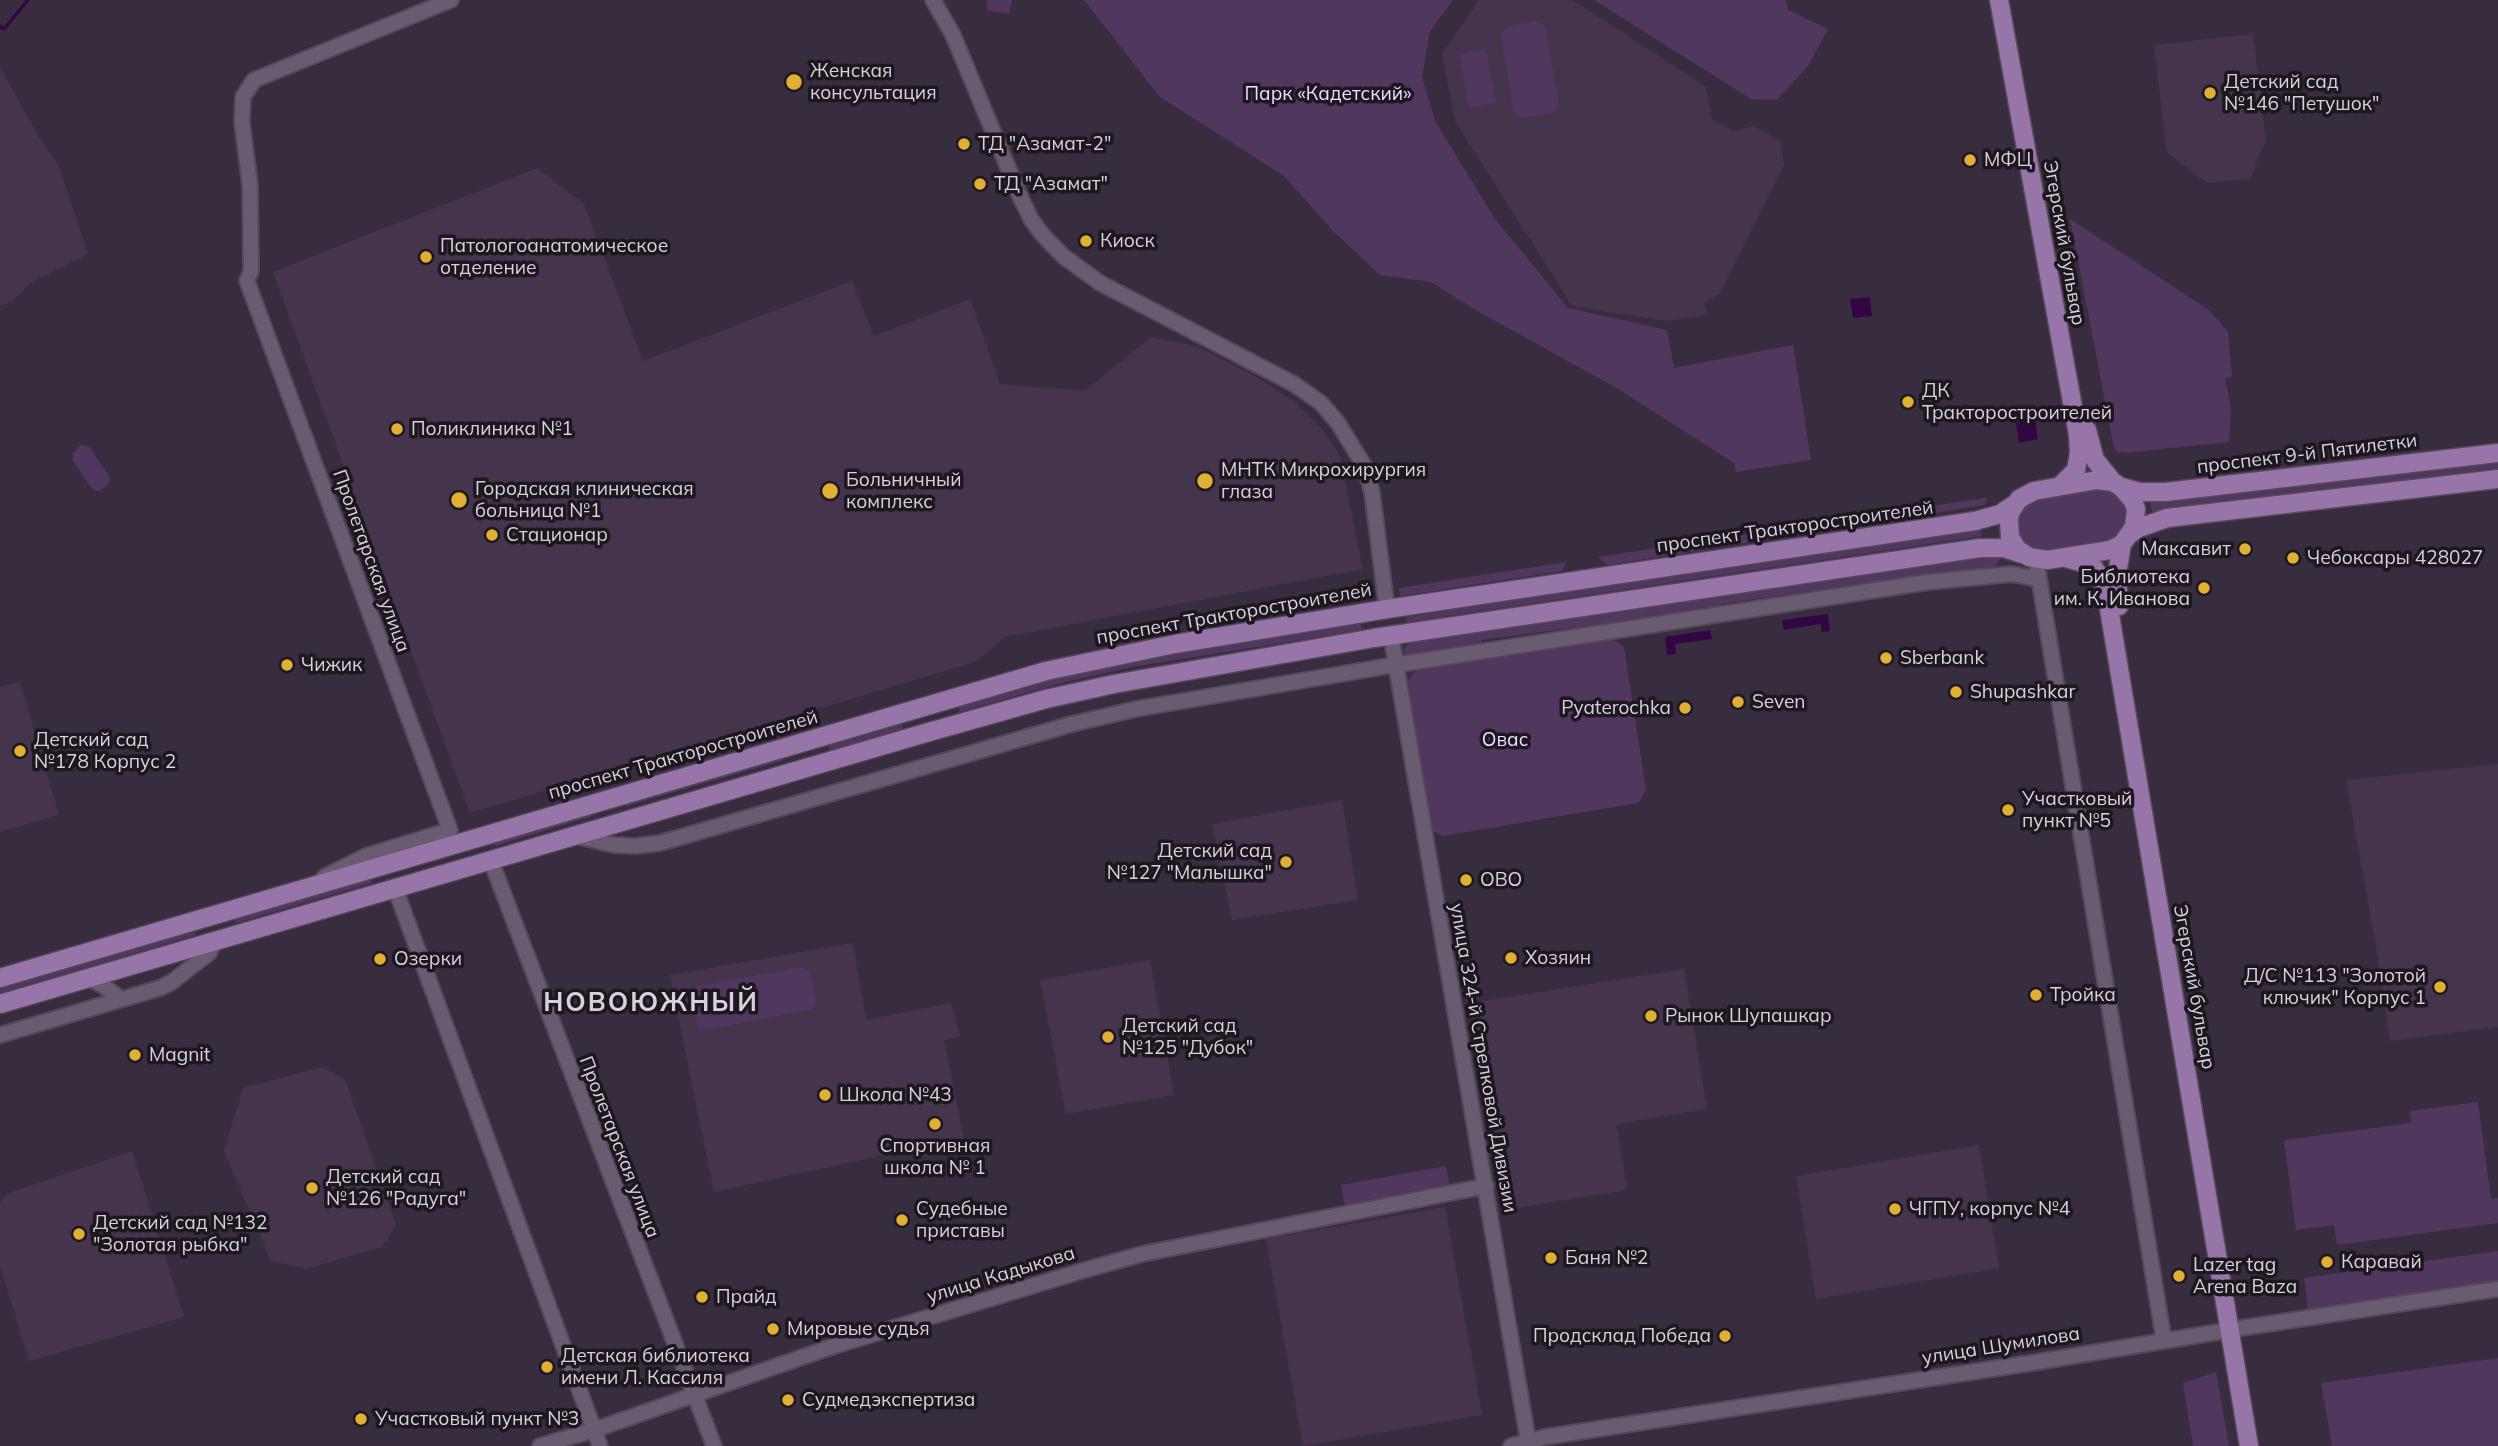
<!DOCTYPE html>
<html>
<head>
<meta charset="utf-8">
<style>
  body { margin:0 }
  canvas { display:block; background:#382c3f }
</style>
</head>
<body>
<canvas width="2498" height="1446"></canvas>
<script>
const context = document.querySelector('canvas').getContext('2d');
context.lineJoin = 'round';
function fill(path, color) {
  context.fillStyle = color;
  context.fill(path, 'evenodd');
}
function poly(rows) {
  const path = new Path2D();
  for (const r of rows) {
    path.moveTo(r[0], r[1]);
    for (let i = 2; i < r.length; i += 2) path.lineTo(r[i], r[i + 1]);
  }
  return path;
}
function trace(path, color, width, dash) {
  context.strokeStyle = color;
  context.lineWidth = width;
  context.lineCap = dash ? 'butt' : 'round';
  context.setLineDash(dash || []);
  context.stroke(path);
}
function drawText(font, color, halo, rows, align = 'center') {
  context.font = font + ' Mulish,sans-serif';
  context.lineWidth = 7;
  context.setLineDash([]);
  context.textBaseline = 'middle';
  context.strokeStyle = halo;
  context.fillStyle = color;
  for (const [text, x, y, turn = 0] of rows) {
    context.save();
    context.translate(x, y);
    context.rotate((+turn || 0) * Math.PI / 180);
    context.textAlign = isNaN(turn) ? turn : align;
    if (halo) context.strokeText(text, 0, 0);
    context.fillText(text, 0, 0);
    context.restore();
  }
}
const built = poly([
  [1479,0,1573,0,1706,87,1712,119,1733,131,1754,126,1781,142,1784,165,1720,293,1705,303,1707,315,1666,321,1572,306,1455,121,1442,54],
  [2253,34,2266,140,2250,179,2207,183,2167,153,2154,45],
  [0,67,39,137,58,164,88,254,30,283,13,301,0,306],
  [537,168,584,204,643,361,852,281,874,336,970,299,1000,384,1085,391,1151,337,1199,347,1258,378,1296,403,1322,429,1340,456,1363,569,1005,637,975,662,470,813,273,272],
  [20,682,59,815,0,832,0,687],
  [2498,764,2498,1027,2390,1041,2376,946,2346,780],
  [1342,800,1358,900,1232,920,1212,824],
  [853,943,866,1020,951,1003,960,1036,944,1040,966,1150,930,1157,889,1154,714,1192,670,975],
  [1150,960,1174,1095,1066,1114,1040,980],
  [1684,969,1707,1109,1617,1124,1627,1190,1504,1210,1470,1003],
  [322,1067,345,1079,396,1225,382,1247,306,1269,271,1261,224,1151,243,1088],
  [1979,1145,1999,1268,1816,1299,1796,1176],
  [132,1151,184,1317,29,1361,0,1265,0,1204,6,1194],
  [1445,1207,1482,1415,1303,1446,1266,1239]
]);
const green = poly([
  [987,0,1012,0,1009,14,987,10],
  [1084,0,1453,0,1430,31,1422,77,1435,121,1495,219,1568,308,1667,330,1674,368,1793,345,1811,460,1736,472,1734,463,1615,387,1477,311,1431,282,1380,275,1333,231,1284,176,1160,97],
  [1594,0,1786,0,1788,10,1828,29,1808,66,1777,100,1751,99],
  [1537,21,1545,26,1559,105,1553,113,1522,118,1514,114,1501,36,1505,27],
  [1486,49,1496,103,1469,108,1459,54],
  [2070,219,2209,310,2228,332,2232,377,2225,378,2231,408,2229,442,2124,453,2121,451,2119,454,2114,448],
  [81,445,89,447,110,477,109,483,100,491,93,490,73,461,73,453],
  [2498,460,2498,471,2152,512,2150,501],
  [2110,486,2129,510,2125,530,2109,544,2040,554,2027,549,2016,533,2019,508,2028,499],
  [1984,498,1987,498,1985,505,1607,565,1598,557],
  [1981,527,1982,536,1407,622,1406,617],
  [1985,556,2002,558,1991,571,1927,579,1922,575,1722,604,1720,611,1630,624,1625,621,1482,640,1479,647,1405,655,1404,649,1409,643],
  [1566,562,1562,571,1400,596,1399,588],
  [1361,623,1362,630,1132,667,1065,682,960,712,958,705,1064,675,1131,660],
  [1613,639,1624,647,1646,790,1638,803,1442,836,1433,831,1408,681,1417,669],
  [901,721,903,729,830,751,828,743],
  [782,755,784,760,626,806,625,801],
  [594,809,596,815,495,846,493,839],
  [369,877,372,883,236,923,235,917],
  [195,931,196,935,0,993,0,988],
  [801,967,809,970,811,974,816,1001,813,1009,706,1030,698,1027,691,996,691,991,697,986],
  [2478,1102,2491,1199,2498,1198,2498,1223,2337,1245,2334,1225,2296,1230,2284,1140,2411,1123,2410,1111],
  [1446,1166,1450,1186,1345,1206,1341,1185],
  [2498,1251,2498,1289,2309,1317,2304,1278],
  [2498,1358,2498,1446,2332,1446,2321,1383],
  [2216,1372,2229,1446,2193,1446,2183,1383]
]);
const water = poly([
  [1870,297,1872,316,1853,318,1850,299],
  [2035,420,2038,439,2019,443,2016,423],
  [1828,614,1830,631,1822,632,1820,624,1784,630,1782,620],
  [1710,630,1712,639,1675,644,1676,654,1667,655,1665,637]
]);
const stream = poly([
  [0,26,4,29,28,0]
]);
const minor = poly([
  [933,0,953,35,1019,194,1031,219,1041,233,1063,256,1100,283,1294,384,1321,403,1338,423,1365,467,1372,492,1387,609],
  [2036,560,2164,1341],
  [1391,635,1529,1446],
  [450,830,247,281,251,271,250,185,242,122,243,97,254,80,451,0],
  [576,836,614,845,636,846,660,843,1072,724,1136,709,1382,667,1928,582,2012,574,2037,579],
  [491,861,714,1446],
  [324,877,366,856,450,830],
  [395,888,600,1446],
  [89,978,105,987,121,999],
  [0,1035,160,988,172,982,209,953,215,941],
  [2241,1328,2498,1289],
  [540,1446,594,1430,834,1346,1085,1270,1142,1254,1486,1186],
  [1511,1446,1545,1437,2031,1363,2230,1330]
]);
const major = poly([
  [1999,0,2078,435,2079,453,2076,470,2060,486],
  [2087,430,2095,460,2113,482],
  [2097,480,2113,482,2121,487,2133,501,2136,509,2134,527,2122,544,2110,550,2047,560,2029,557,2017,549,2010,537,2009,520,2010,513,2019,499,2034,491,2097,480],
  [2121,487,2140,492,2166,492,2498,453],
  [2129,535,2139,528,2167,518,2498,479],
  [2066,558,2087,564,2094,568,2103,581,2106,591,2249,1446],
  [2119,606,2117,574,2122,544],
  [0,978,1046,671,1175,644,1387,609,1975,521,2000,514,2015,504],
  [0,1004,929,732,1046,699,1114,684,1374,638,1980,548,2004,548,2022,554]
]);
const markers = [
  [794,82,9,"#dfb034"],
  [2210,93,7,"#dfb034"],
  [964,144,7,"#dfb034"],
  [1970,160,7,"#dfb034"],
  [980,184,7,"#dfb034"],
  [1086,241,7,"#dfb034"],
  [426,257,7,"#dfb034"],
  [1908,402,7,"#dfb034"],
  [397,429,7,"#dfb034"],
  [1205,481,9,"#dfb034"],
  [830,491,9,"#dfb034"],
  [459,500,9,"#dfb034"],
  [492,535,7,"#dfb034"],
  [2245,549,7,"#dfb034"],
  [2293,558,7,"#dfb034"],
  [2204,588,7,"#dfb034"],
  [1886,658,7,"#dfb034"],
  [287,665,7,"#dfb034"],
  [1956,692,7,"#dfb034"],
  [1738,702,7,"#dfb034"],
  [1685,708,7,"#dfb034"],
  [20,751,7,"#dfb034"],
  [2008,810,7,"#dfb034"],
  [1286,862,7,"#dfb034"],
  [1466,880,7,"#dfb034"],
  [1511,958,7,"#dfb034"],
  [380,959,7,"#dfb034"],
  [2440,987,7,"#dfb034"],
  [2036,995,7,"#dfb034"],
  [1651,1016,7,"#dfb034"],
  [1108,1037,7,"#dfb034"],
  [135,1055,7,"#dfb034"],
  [825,1095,7,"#dfb034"],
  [935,1124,7,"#dfb034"],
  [312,1188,7,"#dfb034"],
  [1895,1209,7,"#dfb034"],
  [902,1220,7,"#dfb034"],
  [79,1234,7,"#dfb034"],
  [1551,1258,7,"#dfb034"],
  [2327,1262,7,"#dfb034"],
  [2179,1276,7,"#dfb034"],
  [702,1297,7,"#dfb034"],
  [773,1329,7,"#dfb034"],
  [1725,1336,7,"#dfb034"],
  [547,1367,7,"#dfb034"],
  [788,1400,7,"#dfb034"],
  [361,1419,7,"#dfb034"]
];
const poiNames = [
  ["Женская",810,71],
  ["консультация",810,93],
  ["Детский сад",2224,82],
  ["№146 \"Петушок\"",2224,104],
  ["ТД \"Азамат-2\"",978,144],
  ["МФЦ",1984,160],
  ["ТД \"Азамат\"",994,184],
  ["Киоск",1100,241],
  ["Патологоанатомическое",440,246],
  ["отделение",440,268],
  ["ДК",1922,391],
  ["Тракторостроителей",1922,413],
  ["Поликлиника №1",411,429],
  ["МНТК Микрохирургия",1221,470],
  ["глаза",1221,492],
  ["Больничный",846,480],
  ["комплекс",846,502],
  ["Городская клиническая",475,489],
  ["больница №1",475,511],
  ["Стационар",506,535],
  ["Максавит",2231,549,"right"],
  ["Чебоксары 428027",2307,558],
  ["Библиотека",2190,577,"right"],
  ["им. К. Иванова",2190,599,"right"],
  ["Sberbank",1900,658],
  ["Чижик",301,665],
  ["Shupashkar",1970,692],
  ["Seven",1752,702],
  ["Pyaterochka",1671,708,"right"],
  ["Детский сад",34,740],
  ["№178 Корпус 2",34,762],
  ["Участковый",2022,799],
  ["пункт №5",2022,821],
  ["Детский сад",1272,851,"right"],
  ["№127 \"Малышка\"",1272,873,"right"],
  ["ОВО",1480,880],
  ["Хозяин",1525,958],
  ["Озерки",394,959],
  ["Д/С №113 \"Золотой",2426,976,"right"],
  ["ключик\" Корпус 1",2426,998,"right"],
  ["Тройка",2050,995],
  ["Рынок Шупашкар",1665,1016],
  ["Детский сад",1122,1026],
  ["№125 \"Дубок\"",1122,1048],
  ["Magnit",149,1055],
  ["Школа №43",839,1095],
  ["Спортивная",935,1146,"center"],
  ["школа № 1",935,1168,"center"],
  ["Детский сад",326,1177],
  ["№126 \"Радуга\"",326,1199],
  ["Судебные",916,1209],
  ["приставы",916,1231],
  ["ЧГПУ, корпус №4",1909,1209],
  ["Детский сад №132",93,1223],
  ["\"Золотая рыбка\"",93,1245],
  ["Баня №2",1565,1258],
  ["Каравай",2341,1262],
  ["Lazer tag",2193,1265],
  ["Arena Baza",2193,1287],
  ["Прайд",716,1297],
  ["Мировые судья",787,1329],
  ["Продсклад Победа",1711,1336,"right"],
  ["Детская библиотека",561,1356],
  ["имени Л. Кассиля",561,1378],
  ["Судмедэкспертиза",802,1400],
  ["Участковый пункт №3",375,1419]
];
const parkNames = [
  ["Парк «Кадетский»",1328,94],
  ["Овас",1505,740]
];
const streetNames = [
  ["Эгерский бульвар",2064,243,80],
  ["проспект 9-й Пятилетки",2307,454,-7],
  ["проспект Тракторостроителей",1795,527,-8],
  ["Пролетарская улица",371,561,70],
  ["проспект Тракторостроителей",1234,614,-10],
  ["проспект Тракторостроителей",683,755,-16],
  ["Эгерский бульвар",2194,987,80],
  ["улица 324-й Стрелковой Дивизии",1483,1058,80],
  ["Пролетарская улица",619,1147,69],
  ["улица Кадыкова",1001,1275,-17],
  ["улица Шумилова",2001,1346,-9]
];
const districtNames = [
  ["НОВОЮЖНЫЙ",651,1003]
];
fill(built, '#44344c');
fill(green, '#50375d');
fill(water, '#320643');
trace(stream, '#320643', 3.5);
trace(minor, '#544959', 18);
trace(major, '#544959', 21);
trace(minor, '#695c70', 14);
trace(major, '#9775a9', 18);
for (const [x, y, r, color] of markers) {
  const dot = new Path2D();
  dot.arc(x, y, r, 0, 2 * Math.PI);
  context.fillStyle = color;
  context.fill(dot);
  trace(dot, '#1d1720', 2.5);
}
drawText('19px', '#d8d1dd', '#1d1720', poiNames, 'left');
drawText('19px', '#f1daff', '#1d1720', parkNames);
drawText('19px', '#d8d1dd', '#1d1720', streetNames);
context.letterSpacing = '2px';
drawText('bold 26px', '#d8d1dd', '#1d1720', districtNames);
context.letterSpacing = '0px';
</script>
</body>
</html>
